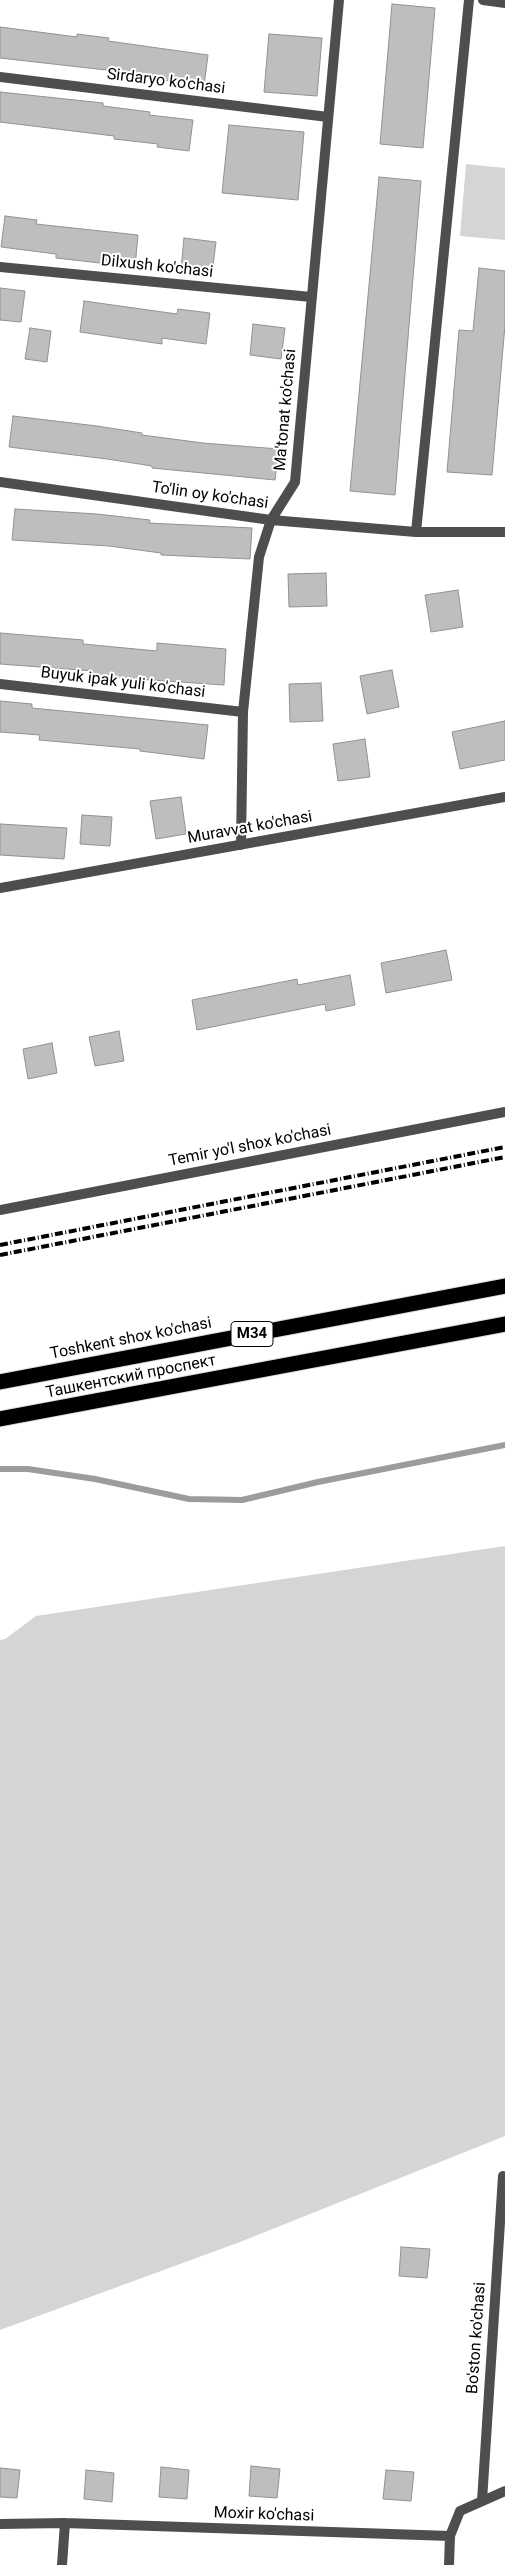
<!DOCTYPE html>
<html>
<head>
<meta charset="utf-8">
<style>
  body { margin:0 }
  canvas { display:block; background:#fff }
</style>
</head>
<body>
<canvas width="505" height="2565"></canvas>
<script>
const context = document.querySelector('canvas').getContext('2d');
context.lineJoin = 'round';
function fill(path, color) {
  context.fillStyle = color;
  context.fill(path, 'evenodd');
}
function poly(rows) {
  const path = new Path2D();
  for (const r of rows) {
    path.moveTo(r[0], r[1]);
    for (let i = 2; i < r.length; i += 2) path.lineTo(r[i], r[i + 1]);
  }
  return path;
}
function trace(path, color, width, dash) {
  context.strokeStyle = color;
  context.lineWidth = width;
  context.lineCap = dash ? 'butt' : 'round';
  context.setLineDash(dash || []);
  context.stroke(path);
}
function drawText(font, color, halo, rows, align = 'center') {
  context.font = font + ' Roboto,sans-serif';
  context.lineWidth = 4;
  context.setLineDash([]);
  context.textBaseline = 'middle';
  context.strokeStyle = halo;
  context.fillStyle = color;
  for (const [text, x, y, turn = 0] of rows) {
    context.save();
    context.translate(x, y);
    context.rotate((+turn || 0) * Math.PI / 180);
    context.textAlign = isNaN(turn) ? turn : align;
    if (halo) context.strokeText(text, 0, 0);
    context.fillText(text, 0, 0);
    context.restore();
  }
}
const green = poly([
  [466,164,505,168,505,240,460,236],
  [505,1546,505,2136,240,2242,0,2330,0,1640,5,1639,36,1616]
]);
const stream = poly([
  [0,1469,28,1469,95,1479,189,1499,242,1500,318,1482,505,1445]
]);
const building = poly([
  [392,4,435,8,423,148,380,144,392,4],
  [0,27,77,37,77,34,109,38,108,41,208,55,204,86,124,74,124,72,0,58,0,27],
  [269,34,322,38,317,96,264,92,269,34],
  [0,92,103,103,103,106,150,112,149,115,193,120,189,151,157,147,158,144,114,139,114,136,0,122,0,92],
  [229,125,304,132,298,200,222,193,229,125],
  [379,177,421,181,395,495,350,491,379,177],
  [5,216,37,220,36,224,138,235,135,267,56,258,56,254,1,247,5,216],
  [184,238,216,242,212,273,181,269,184,238],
  [479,268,505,271,505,325,492,475,447,472,459,330,473,331,479,268],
  [0,288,25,291,21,322,0,320,0,288],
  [84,301,177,314,178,309,210,313,206,344,162,338,162,344,80,332,84,301],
  [253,324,285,328,281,359,250,355,253,324],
  [30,328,51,331,47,362,25,359,30,328],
  [13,416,97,426,142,433,142,435,203,443,279,449,275,480,152,468,152,466,107,459,9,447,13,416],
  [15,509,97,514,150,520,149,523,252,528,250,559,161,555,161,553,109,546,12,540,15,509],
  [326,573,327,606,289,607,288,574,326,573],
  [458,590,463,627,431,632,425,595,458,590],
  [0,633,83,640,83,644,157,651,157,643,226,649,224,685,93,676,93,671,0,664,0,633],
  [392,670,399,707,367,714,360,676,392,670],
  [321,683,323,721,290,722,289,684,321,683],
  [0,701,32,704,32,708,208,725,204,759,140,751,140,749,39,740,40,735,0,732,0,701],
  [505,721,505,760,460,769,452,732,505,721],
  [365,739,370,777,338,781,333,744,365,739],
  [181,797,186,834,156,839,150,801,181,797],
  [82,815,112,817,110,846,80,844,82,815],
  [0,824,67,828,64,859,0,855,0,824],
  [446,950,452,980,386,993,381,963,446,950],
  [350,975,355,1005,326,1011,325,1004,197,1030,192,1000,297,979,298,985,350,975],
  [119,1031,124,1061,95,1066,89,1037,119,1031],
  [52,1043,57,1073,28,1079,23,1049,52,1043],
  [401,2247,430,2249,427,2278,399,2276,401,2247],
  [251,2466,280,2469,277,2498,249,2496,251,2466],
  [161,2467,189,2470,187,2499,159,2497,161,2467],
  [0,2468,20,2470,17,2498,0,2497,0,2468],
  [86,2470,114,2473,112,2502,84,2499,86,2470],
  [386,2470,414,2472,411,2501,383,2499,386,2470]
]);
const street = poly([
  [483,0,505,3],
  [0,77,328,117],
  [0,267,311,297],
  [0,482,271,520,416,532,505,532],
  [416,532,469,0],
  [0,684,243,712],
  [241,845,243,712,259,557,271,520,295,482,339,0],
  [0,888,505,797],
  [0,1210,505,1112],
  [482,2501,503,2176],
  [0,2524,65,2523,450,2536,460,2511,505,2491],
  [62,2565,65,2523],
  [449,2565,450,2536]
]);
const highway = poly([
  [0,1382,505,1286],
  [0,1419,505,1324]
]);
const rail = poly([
  [0,1245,505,1147],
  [0,1255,505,1157]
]);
const shields = [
  [252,1334,42]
];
const shieldNames = [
  ["M34",252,1334]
];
const streetNames = [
  ["Sirdaryo ko'chasi",166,82,7],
  ["Dilxush ko'chasi",157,267,6],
  ["Ma'tonat ko'chasi",286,410,-85],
  ["To'lin oy ko'chasi",210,496,8],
  ["Buyuk ipak yuli ko'chasi",123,683,7],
  ["Muravvat ko'chasi",250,828,-10],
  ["Temir yo'l shox ko'chasi",250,1146,-11],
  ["Toshkent shox ko'chasi",131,1339,-11],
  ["Ташкентский проспект",131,1377,-11],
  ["Bo'ston ko'chasi",477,2338,-86],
  ["Moxir ko'chasi",264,2515,2]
];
fill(green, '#d5d5d5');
trace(stream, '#9c9c9c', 6);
fill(building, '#bebebe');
trace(building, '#929292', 1);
trace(highway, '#dbdbdb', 17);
trace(street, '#4e4e4e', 10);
trace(highway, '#000', 15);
trace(rail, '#000', 4, [8, 2.5, 1, 2.5]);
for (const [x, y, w] of shields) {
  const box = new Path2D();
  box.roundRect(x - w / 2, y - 12.5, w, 25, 4);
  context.fillStyle = '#fff';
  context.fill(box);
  trace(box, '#000', 1);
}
drawText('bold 15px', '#000', null, shieldNames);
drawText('16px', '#000', '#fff', streetNames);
</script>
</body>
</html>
